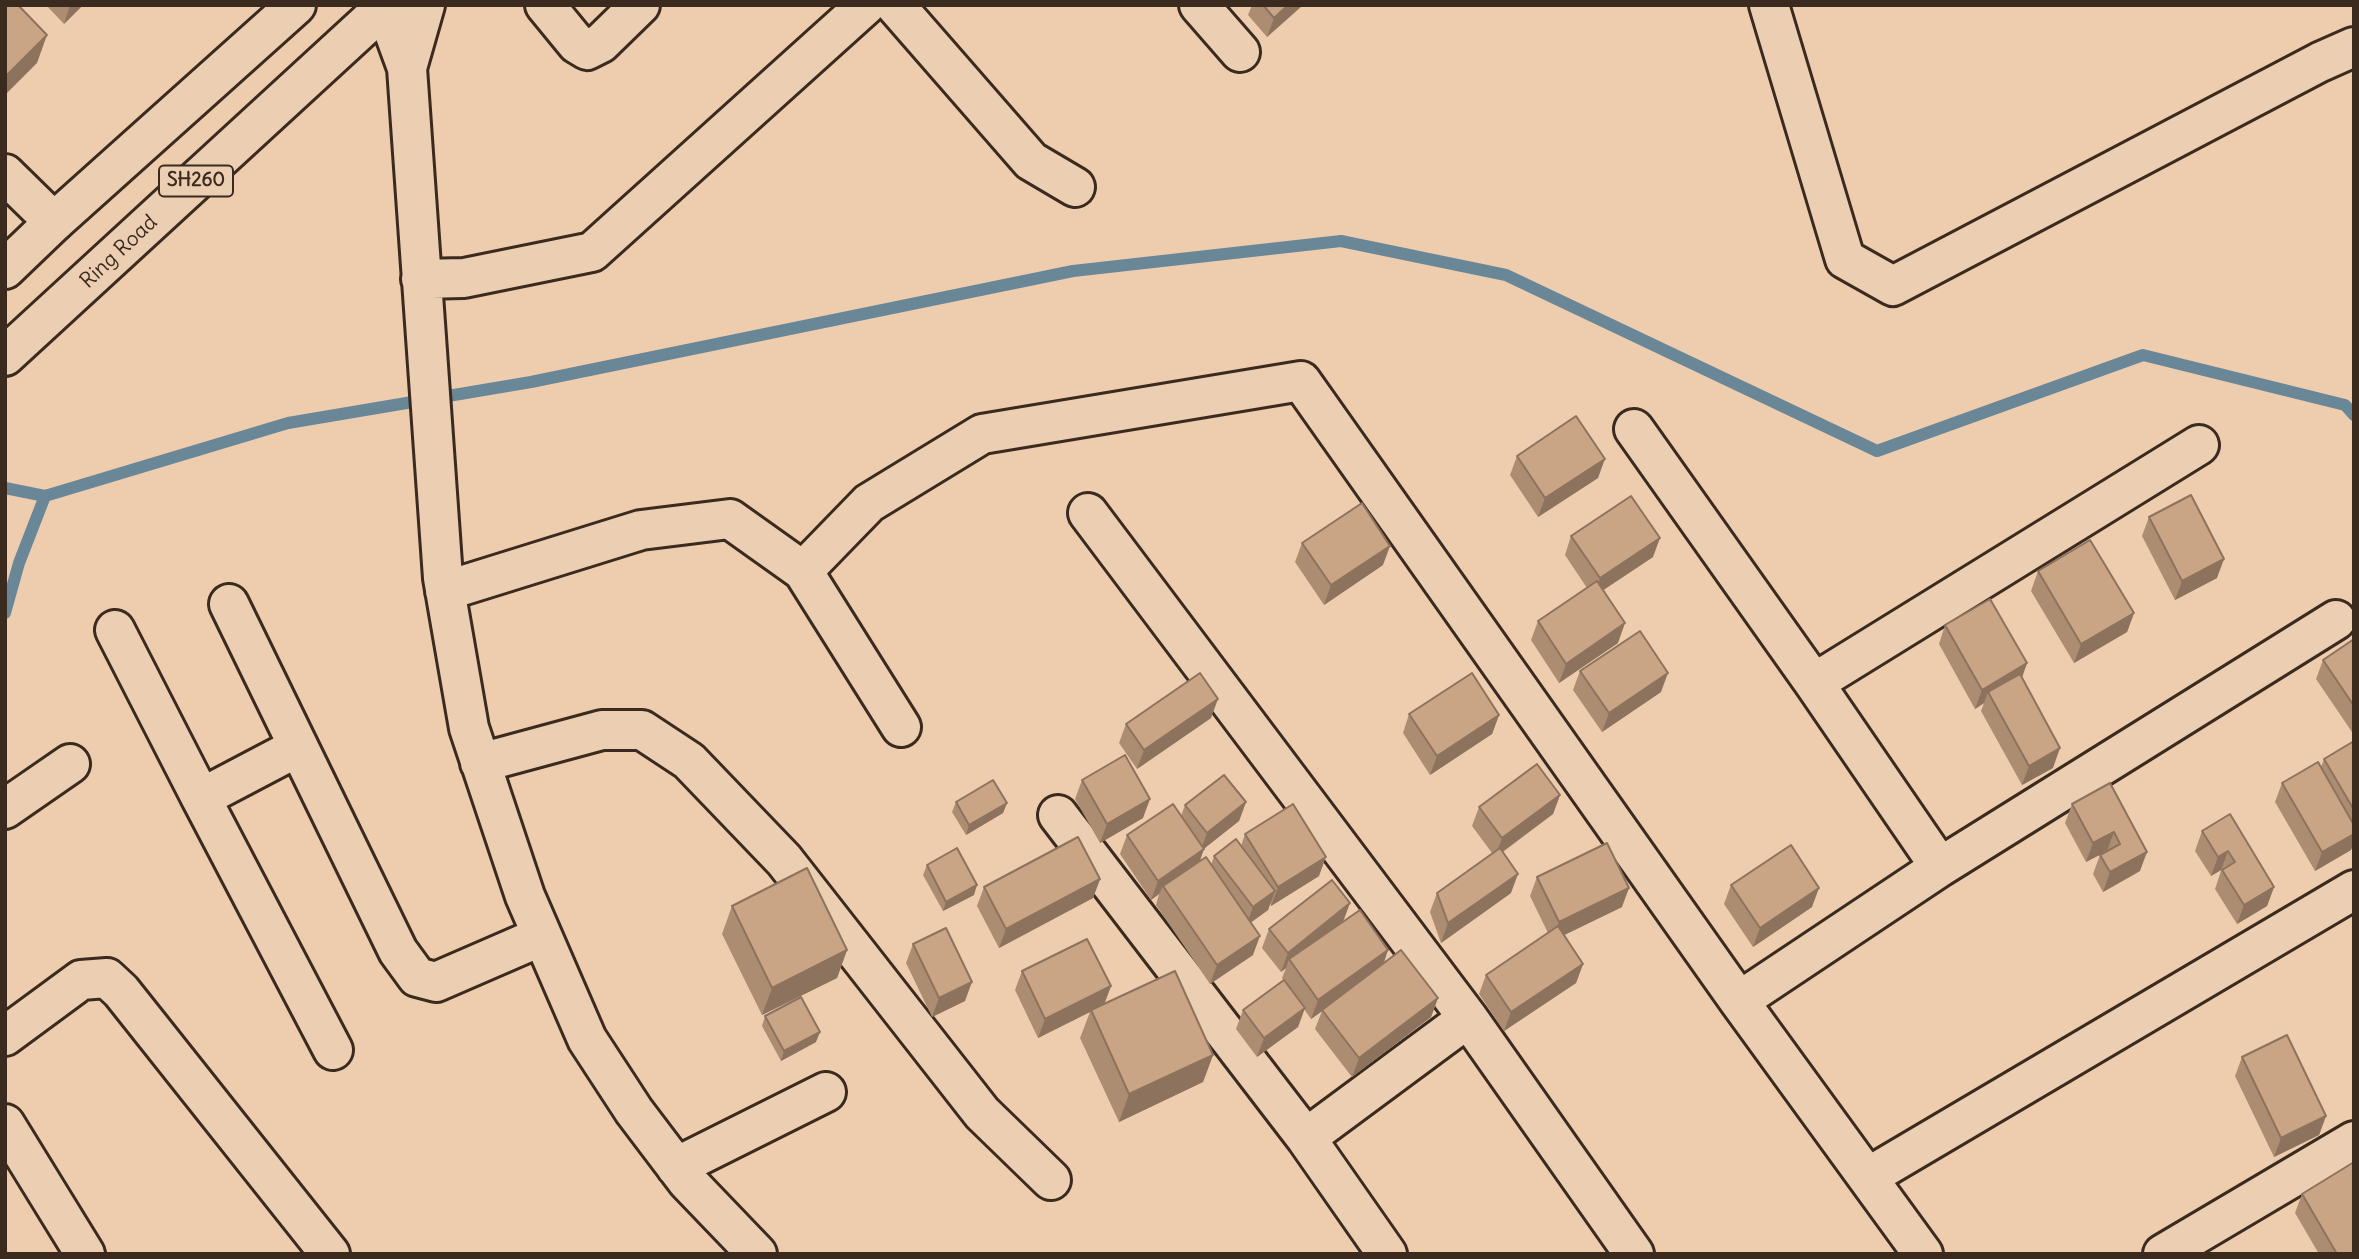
<!DOCTYPE html>
<html>
<head>
<meta charset="utf-8">
<style>
  body { margin:0 }
  #map { position:relative; width:2359px; height:1259px; overflow:hidden; background:#eecdaf; font-family:Delius,sans-serif }
  canvas { display:block }
  .frame { position:absolute; inset:0; border:7px solid #3b2a1e; pointer-events:none }
</style>
</head>
<body>
<div id="map">
<canvas width="2359" height="1259"></canvas>
<div class="frame"></div>
</div>
<script>
const context = document.querySelector('canvas').getContext('2d');
context.lineJoin = 'round';
function poly(rows) {
  const path = new Path2D();
  for (const r of rows) {
    path.moveTo(r[0], r[1]);
    for (let i = 2; i < r.length; i += 2) path.lineTo(r[i], r[i + 1]);
  }
  return path;
}
function trace(path, color, width, dash) {
  context.strokeStyle = color;
  context.lineWidth = width;
  context.lineCap = dash ? 'butt' : 'round';
  context.setLineDash(dash || []);
  context.stroke(path);
}
function fill(path, color) {
  context.fillStyle = color;
  context.fill(path, 'evenodd');
}
function drawText(font, color, halo, rows, align = 'center') {
  context.font = font + ' Delius,sans-serif';
  context.lineWidth = 6;
  context.setLineDash([]);
  context.textBaseline = 'middle';
  context.strokeStyle = halo;
  context.fillStyle = color;
  for (const [text, x, y, turn = 0] of rows) {
    context.save();
    context.translate(x, y);
    context.rotate((+turn || 0) * Math.PI / 180);
    context.textAlign = isNaN(turn) ? turn : align;
    if (halo) context.strokeText(text, 0, 0);
    context.fillText(text, 0, 0);
    context.restore();
  }
}
const stream = poly([
  [5,488,45,496],
  [5,613,19,563,45,496,288,423,531,382,1073,271,1341,241,1506,275,1877,451,2143,355,2345,405,2354,415]
]);
const minor = poly([
  [384,5,407,68,443,578,469,728,525,896,587,1039,634,1111,687,1181,757,1254],
  [545,5,577,44,587,50,601,43,640,5],
  [895,5,1031,161,1075,187],
  [1199,5,1240,52],
  [1769,5,1845,259,1893,286,2320,62,2354,47],
  [407,68,425,5],
  [5,174,54,222],
  [421,279,464,278,592,252,866,5],
  [1634,429,1814,683,1940,867,1739,1001],
  [1088,513,1468,1018,1634,1254],
  [445,591,641,530,730,519,803,571],
  [229,604,398,951,417,977,436,982,542,936],
  [115,630,201,798,298,747],
  [1814,683,2199,445],
  [901,727,803,571,869,503,982,434,1301,381,1739,1001,1923,1254],
  [480,763,602,730,642,730,689,761,784,860,982,1113,1051,1180],
  [201,798,333,1050],
  [5,809,70,764],
  [1058,815,1306,1138],
  [1940,867,2336,620],
  [5,1036,81,980,107,978,121,991,330,1254],
  [5,1124,85,1254],
  [676,1167,826,1092],
  [1868,1177,2354,890],
  [1387,1254,1306,1138,1468,1018],
  [2163,1254,2354,1141]
]);
const highway = poly([
  [5,269,54,222,296,5],
  [5,356,387,5]
]);
const wall = poly([
  [46,5,83,5,64,24],
  [1252,5,1303,5,1267,37,1248,15],
  [1517,456,1598,478,1538,517,1510,475],
  [2149,517,2217,578,2175,600,2142,536],
  [1571,536,1653,557,1603,590,1618,643,1559,683,1531,640,1538,621,1587,588,1565,555],
  [1302,543,1383,565,1324,605,1295,562],
  [2038,571,2134,613,2127,632,2074,663,2031,591],
  [1945,625,2027,663,2022,678,2053,768,2022,785,1981,711,1984,703,1975,709,1939,644],
  [2354,639,2354,735,2316,679,2323,660],
  [1580,671,1661,692,1602,732,1573,690],
  [1409,714,1499,715,1492,734,1430,775,1403,733],
  [1211,718,1137,769,1119,743,1126,724],
  [2354,741,2354,842,2351,850,2315,871,2275,802,2282,783,2321,767,2324,759],
  [1082,780,1143,818,1100,843,1075,799],
  [2110,783,2140,871,2103,892,2093,874,2100,855,2107,851,2086,862,2065,823,2072,804],
  [1560,795,1553,814,1503,852,1511,893,1441,943,1430,912,1437,893,1492,853,1472,826,1479,807],
  [956,802,1007,803,1003,813,966,835,952,812],
  [1246,802,1239,821,1204,848,1200,861,1211,865,1214,856,1241,846,1245,834,1319,876,1271,906,1270,903,1268,910,1250,923,1253,955,1210,984,1156,905,1159,894,1151,900,1120,854,1127,835,1181,816,1185,805],
  [2202,831,2274,887,2267,906,2237,924,2215,889,2221,871,2221,870,2211,876,2195,851],
  [927,865,974,895,943,911,923,875],
  [1537,877,1622,907,1564,935,1583,964,1576,983,1504,1031,1479,994,1486,975,1548,933,1530,896],
  [1100,879,1093,898,999,948,977,906,984,887],
  [1731,885,1812,907,1753,947,1724,904],
  [732,906,847,950,837,978,762,1015,722,934],
  [1344,921,1384,963,1438,998,1431,1017,1352,1077,1315,1029,1322,1011,1311,1019,1304,1009,1298,1027,1257,1057,1236,1029,1243,1010,1283,980,1282,978,1286,968,1281,972,1262,948,1269,929],
  [913,944,965,1001,932,1017,906,963],
  [1022,971,1111,986,1104,1004,1213,1055,1203,1082,1119,1122,1080,1038,1090,1012,1038,1038,1015,990],
  [765,1016,816,1042,781,1061,762,1026],
  [2242,1057,2326,1116,2319,1135,2274,1157,2235,1076],
  [2302,1194,2354,1254,2319,1254,2295,1213]
]);
const shadedWall = poly([
  [70,5,83,5,64,24],
  [1288,5,1303,5,1267,37,1274,18],
  [47,35,37,63,5,95,5,77],
  [1605,459,1598,478,1538,517,1545,498],
  [1660,538,1653,557,1593,597,1600,578],
  [1390,546,1383,565,1324,605,1331,585],
  [2224,559,2217,578,2175,600,2182,581],
  [2134,613,2127,632,2074,663,2081,644],
  [1625,623,1618,643,1559,683,1566,664],
  [2027,663,2020,682,1988,692,1984,703,1975,709,1982,690],
  [1668,673,1661,692,1602,732,1609,713],
  [1218,699,1211,718,1137,769,1144,750],
  [1499,715,1492,734,1430,775,1437,756],
  [2060,748,2053,768,2022,785,2029,766],
  [1560,795,1553,814,1495,857,1502,838],
  [1150,799,1143,818,1100,843,1107,824],
  [1246,802,1239,821,1200,852,1207,833],
  [1007,803,1003,813,966,835,969,825],
  [2114,832,2107,851,2086,862,2093,843],
  [2354,834,2354,842,2351,850,2315,871,2322,852],
  [1204,849,1197,868,1163,886,1159,894,1151,900,1158,881],
  [2228,851,2221,870,2211,876,2218,857],
  [2147,852,2140,871,2103,892,2110,872],
  [1326,857,1319,876,1271,906,1278,887],
  [1518,874,1511,893,1441,943,1448,923],
  [1100,879,1093,898,999,948,1006,929],
  [977,885,974,895,943,911,946,902],
  [2274,887,2267,906,2237,924,2244,905],
  [1629,888,1622,907,1552,941,1559,922],
  [1819,888,1812,907,1753,947,1760,928],
  [1275,891,1268,910,1246,926,1253,907],
  [1350,903,1343,922,1289,959,1286,968,1281,972,1288,953],
  [1260,936,1253,955,1210,984,1217,965],
  [847,950,837,978,762,1015,772,988],
  [1388,950,1382,969,1311,1019,1318,1000],
  [1583,964,1576,983,1504,1031,1511,1012],
  [972,982,965,1001,932,1017,939,998],
  [1111,986,1104,1005,1038,1038,1045,1019],
  [1438,998,1431,1017,1352,1077,1359,1058],
  [1305,1008,1298,1027,1257,1057,1264,1038],
  [820,1032,816,1042,781,1061,784,1051],
  [1213,1055,1203,1082,1119,1122,1129,1094],
  [2326,1116,2319,1135,2274,1157,2281,1138]
]);
const building = poly([
  [5,5,18,5,47,35,5,77,5,5],
  [1263,5,1288,5,1274,18,1263,5],
  [1576,416,1605,459,1545,498,1517,456,1576,416],
  [2191,495,2224,559,2182,581,2149,517,2191,495],
  [1631,496,1660,538,1600,578,1571,536,1631,496],
  [1362,503,1390,546,1331,585,1302,543,1362,503],
  [2090,540,2134,613,2081,644,2038,571,2090,540],
  [1597,581,1625,623,1566,664,1538,621,1597,581],
  [1990,599,2027,663,1982,690,1945,625,1990,599],
  [1640,631,1668,673,1609,713,1580,671,1640,631],
  [2354,639,2354,706,2323,660,2354,639],
  [1200,673,1218,699,1144,750,1126,724,1200,673],
  [1472,673,1499,715,1437,756,1409,714,1472,673],
  [2020,674,2060,748,2029,766,1988,692,2020,674],
  [2354,741,2354,810,2324,759,2354,741],
  [1125,755,1150,799,1107,824,1082,780,1125,755],
  [2318,762,2354,825,2354,834,2322,852,2282,783,2318,762],
  [1537,764,1560,795,1502,838,1479,807,1537,764],
  [1224,775,1246,802,1207,833,1185,805,1224,775],
  [993,780,1007,803,969,825,956,802,993,780],
  [2110,783,2147,852,2110,872,2100,855,2120,844,2114,832,2093,843,2072,804,2110,783],
  [1173,804,1204,849,1158,881,1127,835,1173,804],
  [1293,804,1326,857,1278,887,1245,834,1293,804],
  [2230,814,2274,887,2244,905,2222,870,2235,862,2228,851,2218,857,2202,831,2230,814],
  [1078,837,1100,879,1006,929,984,887,1078,837],
  [1236,839,1275,891,1253,907,1214,856,1236,839],
  [1607,843,1629,888,1559,922,1537,877,1607,843],
  [1791,845,1819,888,1760,928,1731,885,1791,845],
  [957,848,977,885,946,902,927,865,957,848],
  [1500,848,1518,874,1448,923,1437,893,1500,848],
  [1206,857,1260,936,1217,965,1163,886,1206,857],
  [807,868,847,950,772,988,732,906,807,868],
  [1332,880,1350,903,1288,953,1269,929,1332,880],
  [1360,910,1388,950,1318,1000,1289,959,1360,910],
  [1558,926,1583,964,1511,1012,1486,975,1558,926],
  [946,928,972,982,939,998,913,944,946,928],
  [1087,939,1111,986,1045,1019,1022,971,1087,939],
  [1401,950,1438,998,1359,1058,1322,1010,1401,950],
  [1175,971,1213,1055,1129,1094,1091,1010,1175,971],
  [1284,980,1305,1008,1264,1038,1243,1010,1284,980],
  [801,997,820,1032,784,1051,765,1016,801,997],
  [2287,1035,2326,1116,2281,1138,2242,1057,2287,1035],
  [2354,1162,2354,1254,2337,1254,2302,1194,2354,1162]
]);
const shields = [
  [196,181,74]
];
const shieldNames = [
  ["SH260",196,181]
];
const streetNames = [
  ["Ring Road",119,252,-43]
];
trace(stream, '#6a8798', 12);
trace(minor, '#3b2a1e', 44);
trace(highway, '#3b2a1e', 44);
trace(minor, '#ecceb2', 38);
trace(highway, '#ecceb2', 38);
fill(wall, '#ad8d72');
fill(shadedWall, '#8d735d');
fill(building, '#c9a485');
trace(building, '#8d735d', 2);
for (const [x, y, w] of shields) {
  const box = new Path2D();
  box.roundRect(x - w / 2, y - 15.5, w, 31, 5);
  context.fillStyle = '#ecceb2';
  context.fill(box);
  trace(box, '#3b2a1e', 2);
}
drawText('bold 19px', '#3b2a1e', null, shieldNames);
drawText('21px', '#3b2a1e', '#ecceb2', streetNames);
</script>
</body>
</html>
